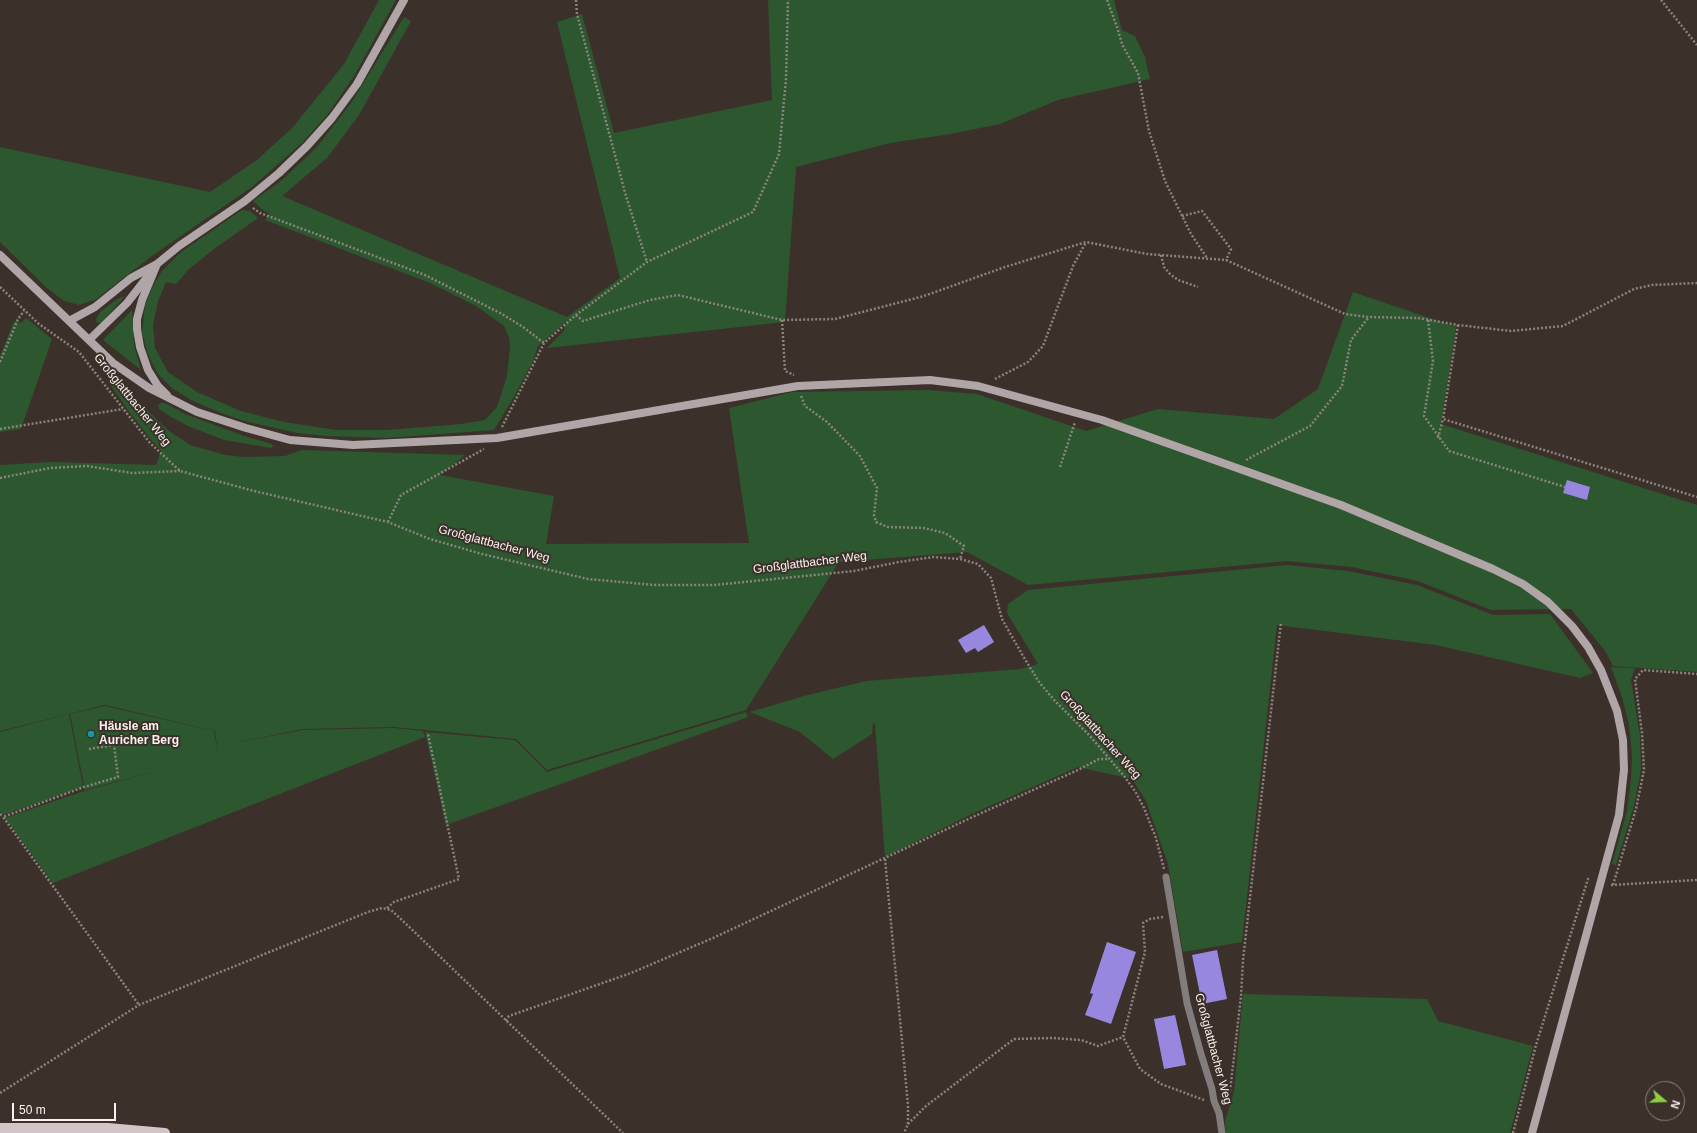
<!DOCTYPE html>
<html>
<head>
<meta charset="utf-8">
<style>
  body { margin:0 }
  #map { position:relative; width:1697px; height:1133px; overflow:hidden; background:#3b312a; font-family:Arial,sans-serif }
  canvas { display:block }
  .north { position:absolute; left:1645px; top:1081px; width:40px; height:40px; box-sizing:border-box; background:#3b312a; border:1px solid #877e78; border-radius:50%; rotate:109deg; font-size:11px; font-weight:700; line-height:16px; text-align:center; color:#f9f2ee }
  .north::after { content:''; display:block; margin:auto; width:14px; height:18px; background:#8dce44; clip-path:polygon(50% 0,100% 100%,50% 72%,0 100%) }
  .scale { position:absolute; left:12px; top:1103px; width:104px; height:18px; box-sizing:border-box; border:2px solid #f9f2ee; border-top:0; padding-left:5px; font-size:12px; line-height:14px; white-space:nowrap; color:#f9f2ee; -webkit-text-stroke:3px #3b312a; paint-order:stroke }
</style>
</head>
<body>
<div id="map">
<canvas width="1697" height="1133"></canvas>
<div class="north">N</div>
<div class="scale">50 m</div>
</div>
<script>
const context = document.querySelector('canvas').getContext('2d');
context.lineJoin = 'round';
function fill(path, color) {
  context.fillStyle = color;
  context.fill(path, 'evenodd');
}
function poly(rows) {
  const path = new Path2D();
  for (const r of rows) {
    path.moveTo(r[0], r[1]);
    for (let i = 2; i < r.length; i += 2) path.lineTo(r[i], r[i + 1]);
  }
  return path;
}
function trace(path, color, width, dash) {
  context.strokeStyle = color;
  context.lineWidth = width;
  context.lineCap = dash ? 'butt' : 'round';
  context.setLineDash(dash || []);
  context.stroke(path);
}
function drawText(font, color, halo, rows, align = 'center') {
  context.font = font + ' Arial,sans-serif';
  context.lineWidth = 4;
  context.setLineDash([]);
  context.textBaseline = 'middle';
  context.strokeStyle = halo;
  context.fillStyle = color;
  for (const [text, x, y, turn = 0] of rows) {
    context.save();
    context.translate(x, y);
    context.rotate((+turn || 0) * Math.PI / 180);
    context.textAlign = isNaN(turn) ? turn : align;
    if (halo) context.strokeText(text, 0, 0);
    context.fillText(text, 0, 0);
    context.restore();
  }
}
const green = poly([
  [379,0,396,0,354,76,328,114,303,142,252,187,152,256,95,300,79,305,64,301,47,288,0,242,0,147,210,192,257,160,293,127,344,64],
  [768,0,1114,0,1122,30,1135,36,1145,57,1150,79,1058,100,1000,124,950,134,890,143,796,167,785,322,547,348,564,331,566,322,538,346,533,361,515,395,494,430,387,438,325,436,297,433,244,421,221,413,191,400,172,388,158,374,148,355,142,332,145,305,154,284,162,271,181,252,242,210,250,211,258,218,214,249,189,269,176,284,166,282,158,301,153,325,155,348,168,372,197,392,241,411,284,422,336,430,388,430,461,424,485,420,497,407,507,376,510,347,509,337,504,326,476,306,430,283,265,220,269,213,264,211,253,201,281,181,317,147,351,103,404,17,411,21,359,115,327,158,282,196,567,317,620,278,557,22,582,14,614,133,772,100],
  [1353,292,1456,327,1441,424,1697,505,1697,672,1613,666,1606,652,1571,609,1491,610,1418,581,1352,567,1287,561,1028,585,967,552,839,562,746,710,547,770,516,739,394,727,303,729,229,744,303,730,394,728,423,731,425,737,53,883,5,818,84,791,170,767,85,790,70,714,105,706,214,731,218,754,215,731,105,705,0,731,0,465,51,462,156,465,161,450,153,442,130,413,111,386,117,381,169,431,190,445,225,455,244,457,285,456,302,450,465,455,440,475,554,496,546,544,749,543,729,408,792,392,928,390,977,394,1086,431,1158,409,1274,419,1318,389],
  [125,296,101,323,97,323,96,319,100,312,117,299],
  [132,310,134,345,141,370,103,340],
  [26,318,52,339,21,429,0,432,0,356,14,321,21,323],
  [160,403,165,403,185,414,244,436,272,444,273,447,271,448,224,440,188,426,171,417,159,409,158,405],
  [1287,565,1348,571,1417,585,1493,615,1550,614,1593,673,1580,678,1436,645,1277,625,1242,942,1183,952,1168,864,1146,801,1132,779,1078,767,976,812,885,857,875,724,873,723,872,734,833,759,800,732,750,712,804,696,866,681,1021,669,1038,664,1007,613,1008,604,1028,590],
  [1611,667,1635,668,1631,680,1640,736,1641,770,1634,806,1616,865,1612,864,1627,811,1631,778,1632,756,1629,725,1622,697],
  [746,712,748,717,446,825,425,732,515,740,547,772],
  [69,714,83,787,3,815,0,811,0,732],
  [1243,994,1427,999,1438,1021,1533,1046,1510,1133,1226,1133,1225,1121,1234,1092]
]);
const building = poly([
  [1567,480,1590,487,1587,500,1563,493],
  [984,625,994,642,978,652,975,648,966,653,958,640],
  [1107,942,1136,952,1111,1024,1085,1015,1093,994,1090,993],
  [1217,950,1227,999,1202,1004,1192,955],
  [1175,1015,1186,1065,1164,1069,1154,1019]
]);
const path = poly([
  [576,0,577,14,626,196,647,262],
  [1107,0,1117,27,1122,44,1138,73,1149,131,1165,181,1191,234,1207,258],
  [1661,0,1697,45],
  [253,208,260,213,425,275,502,314,523,327,544,343],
  [1182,216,1202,211,1231,249,1226,260],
  [1161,255,1164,267,1170,274,1178,280,1198,287],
  [0,287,39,324,79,352,150,443,180,471,254,491,388,522,430,539,482,554,588,579,654,585,714,585,854,571,899,562,933,557,960,559,978,564,991,578,1002,619,1023,656,1039,682,1055,701,1090,736,1124,776,1135,791,1144,808,1156,838,1164,869],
  [576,315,583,321,650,300,678,295,782,320,835,319,924,296,1005,267,1086,242,1147,254,1226,260,1345,314,1369,317,1418,318,1458,325,1511,331,1563,326,1634,289,1652,285,1697,283],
  [782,320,785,371,794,375],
  [1428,320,1433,361,1424,416,1449,451,1565,487],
  [1458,325,1443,419,1697,497],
  [0,362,18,319,24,311],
  [995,379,1028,362,1043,346,1073,266,1086,242],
  [801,396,805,406,827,422,860,456,877,488,874,515,876,522,888,527,924,528,945,533,964,546,960,559],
  [502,427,544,343,576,315,647,262,753,212,779,154,786,79,788,0],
  [0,429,123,409],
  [1438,438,1443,419],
  [1246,460,1310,426,1342,386,1351,340,1368,318],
  [1060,467,1075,422],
  [0,478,50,468,87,466,132,473,180,471],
  [388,522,401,495,484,449],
  [89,749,114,745,118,777,84,787,3,817,139,1005],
  [0,814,3,817],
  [885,859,908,1105,908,1124,904,1133],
  [1611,885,1697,880],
  [1613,885,1636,809,1644,770,1642,733,1635,679,1643,670,1697,674],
  [387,908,394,902,459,879,428,734],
  [1163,917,1150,919,1143,923,1145,952,1123,1037,1140,1069,1161,1084,1204,1100],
  [506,1021,509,1016,631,973,713,938,977,815,1078,770,1099,759,1109,759],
  [0,1093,139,1005,368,912,382,908,391,910,402,920,623,1133],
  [1225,1102,1230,1091,1234,1057,1241,996,1243,960,1281,622],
  [908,1124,926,1106,1014,1039,1053,1038,1081,1040,1098,1046,1123,1037],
  [1513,1133,1536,1045,1588,879,1591,880]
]);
const lane = poly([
  [1166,877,1187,1003,1201,1054,1212,1089,1214,1101,1219,1113,1222,1133]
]);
const secondary = poly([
  [0,255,113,363,149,388,197,412,246,428,290,440,353,445,497,438,798,386,930,380,978,386,1102,420,1341,505,1493,569,1523,584,1548,602,1572,626,1588,647,1601,670,1617,711,1623,740,1624,770,1619,815,1532,1133],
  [157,264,142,300,137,319,137,329,140,347,148,370,158,386,167,395],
  [69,321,95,307,131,278,157,264,179,246,245,201,279,173,307,146,332,118,357,84,404,0],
  [89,340,127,303,152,271]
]);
const primary = poly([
  [0,1128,108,1128,165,1133]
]);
const markers = [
  [91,734,4,"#0f9aa8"]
];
const streetNames = [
  ["Großglattbacher Weg",132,400,51],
  ["Großglattbacher Weg",494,544,15],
  ["Großglattbacher Weg",810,563,-7],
  ["Großglattbacher Weg",1100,735,48],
  ["Großglattbacher Weg",1213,1049,75]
];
const poiNames = [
  ["Häusle am",99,727],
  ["Auricher Berg",99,741]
];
fill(green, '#2d572f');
fill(building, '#9887de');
trace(path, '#8b837d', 2.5, [2, 2]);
trace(lane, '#837c7d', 7);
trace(secondary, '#b0a5a7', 8);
trace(primary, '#d3c5c7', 10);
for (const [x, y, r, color] of markers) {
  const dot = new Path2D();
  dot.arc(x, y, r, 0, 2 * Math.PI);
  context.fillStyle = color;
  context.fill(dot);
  trace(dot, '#3b312a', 1.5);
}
drawText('12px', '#f9f2ee', '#3b312a', streetNames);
drawText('bold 12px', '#f9f2ee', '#3b312a', poiNames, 'left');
</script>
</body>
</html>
